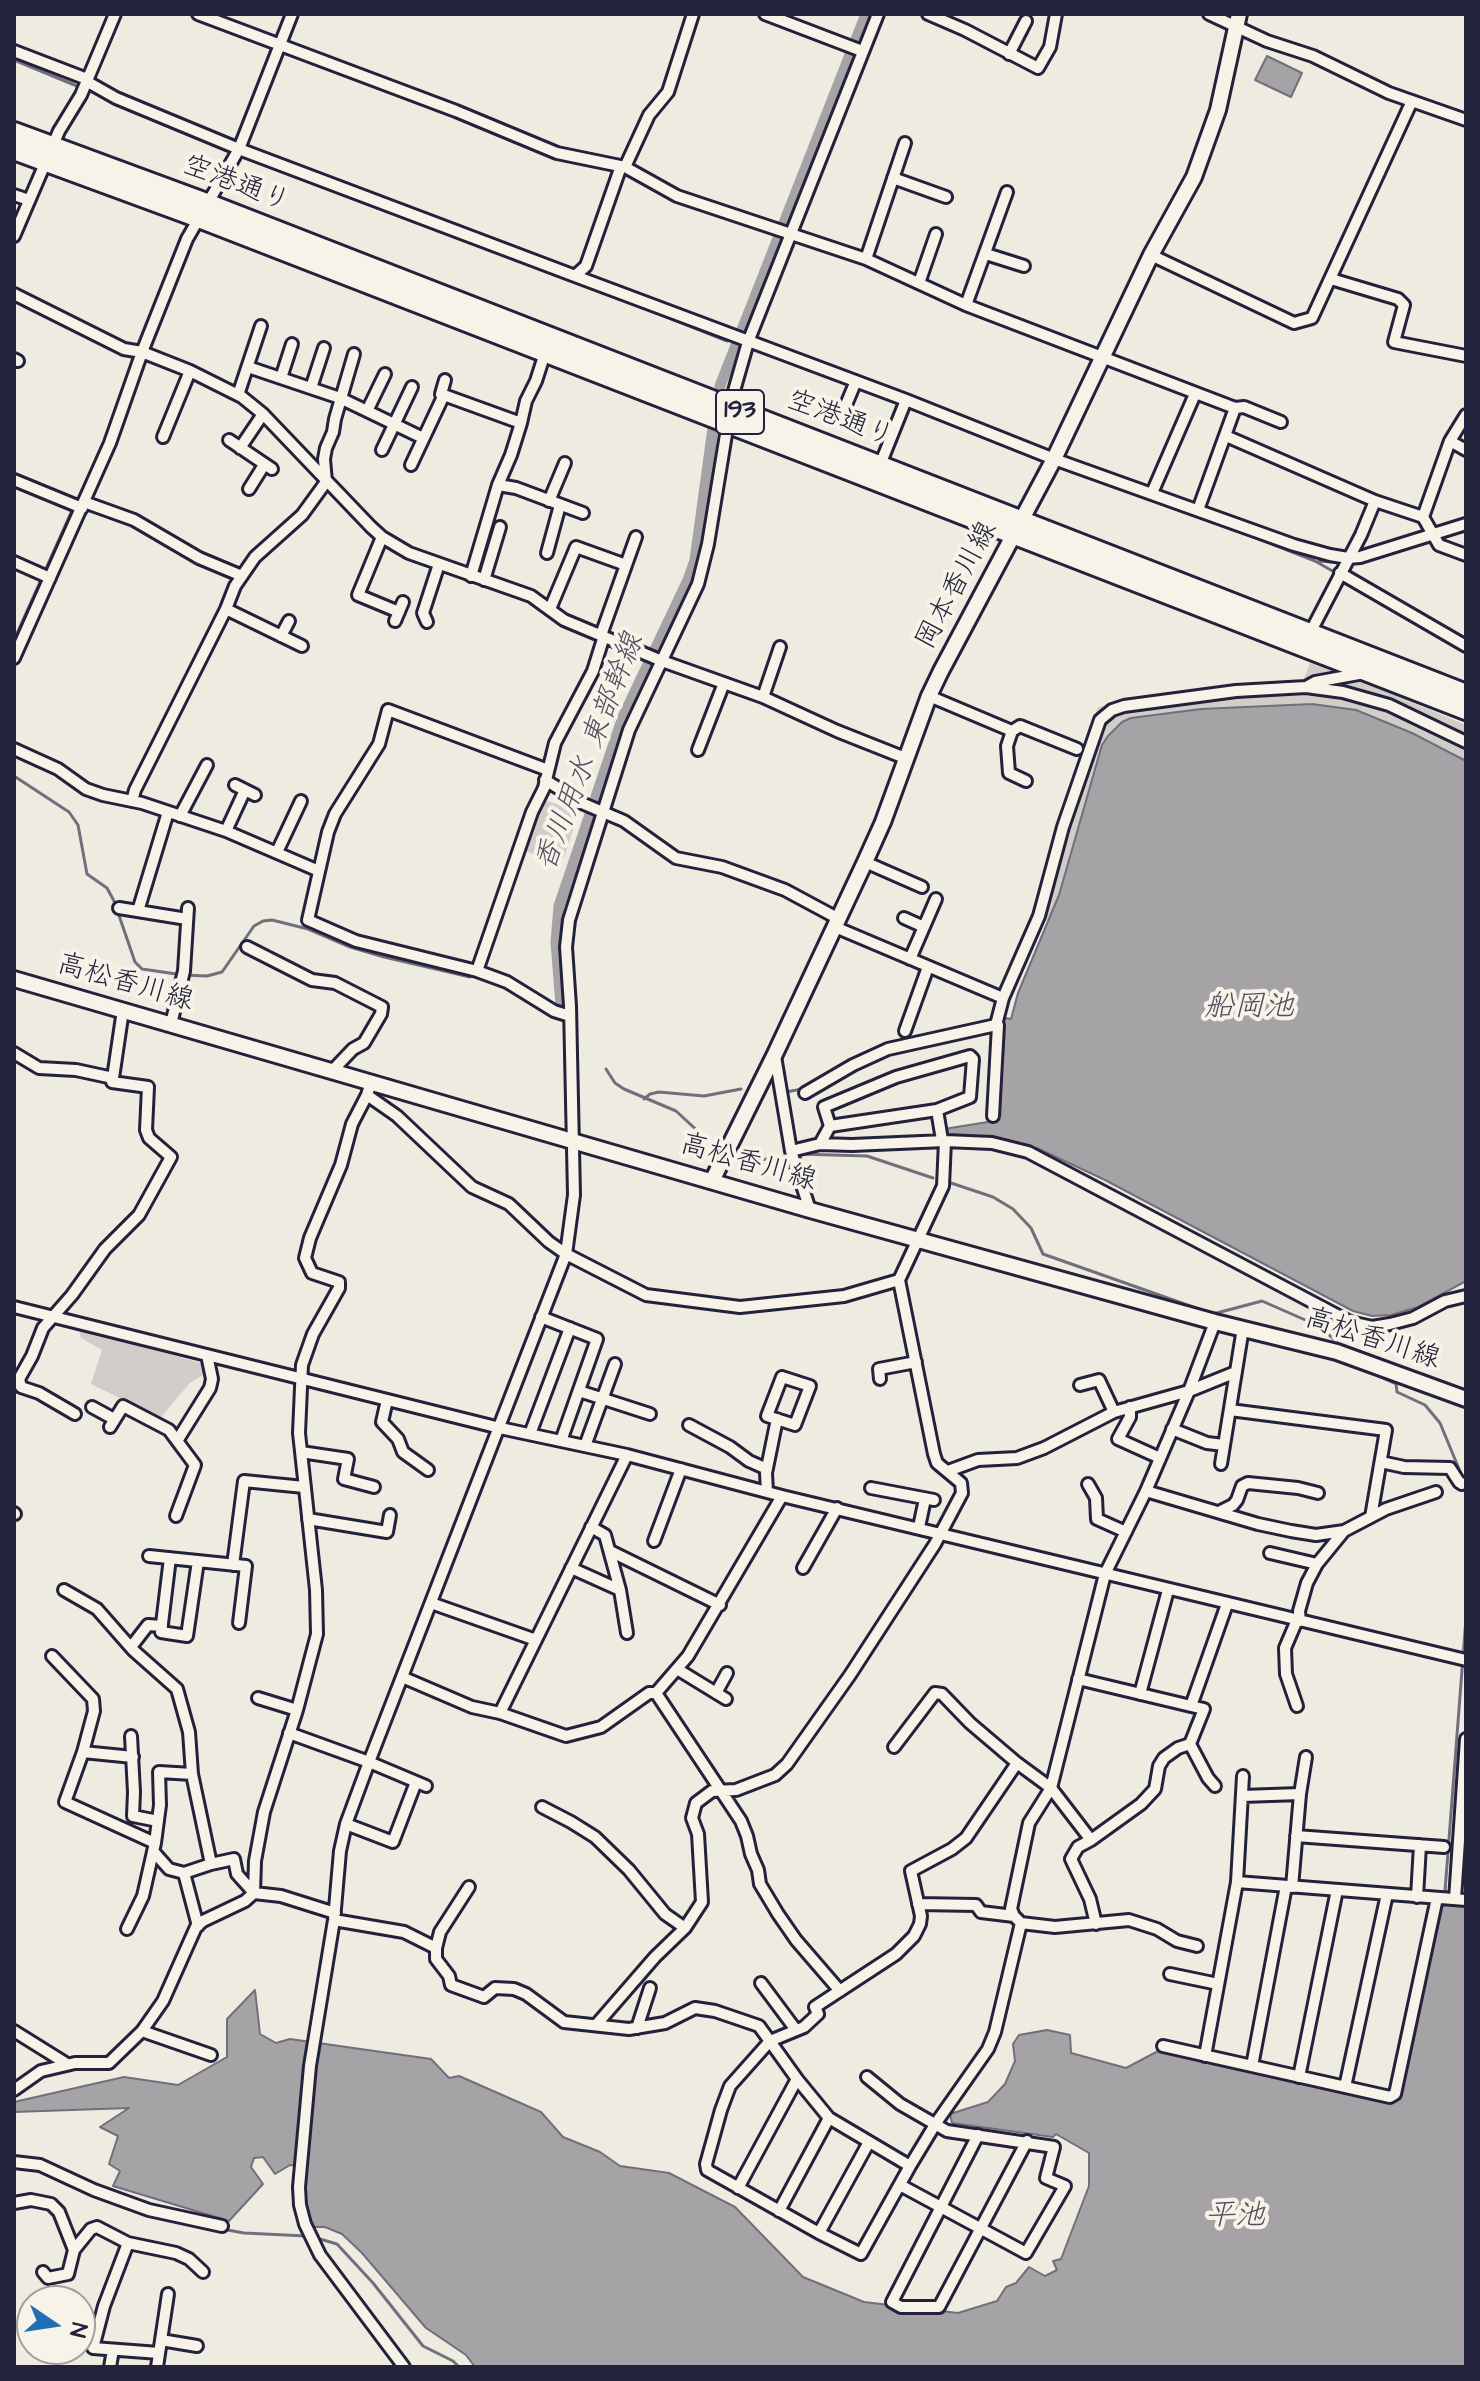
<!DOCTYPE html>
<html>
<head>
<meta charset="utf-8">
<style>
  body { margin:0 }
  #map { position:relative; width:1480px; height:2381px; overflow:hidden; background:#eeebe1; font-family:"Architects Daughter",sans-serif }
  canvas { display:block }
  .frame { position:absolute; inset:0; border:16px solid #22223b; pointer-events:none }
  .north { position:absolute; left:16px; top:2285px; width:80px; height:80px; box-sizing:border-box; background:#f7f3e8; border:2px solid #a29fa3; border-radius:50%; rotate:103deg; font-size:22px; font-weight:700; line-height:32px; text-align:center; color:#22223b }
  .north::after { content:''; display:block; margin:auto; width:28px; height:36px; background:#1f6fb2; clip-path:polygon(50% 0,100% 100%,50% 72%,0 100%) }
</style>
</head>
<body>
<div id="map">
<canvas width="1480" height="2381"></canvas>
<div class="frame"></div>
<div class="north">N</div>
</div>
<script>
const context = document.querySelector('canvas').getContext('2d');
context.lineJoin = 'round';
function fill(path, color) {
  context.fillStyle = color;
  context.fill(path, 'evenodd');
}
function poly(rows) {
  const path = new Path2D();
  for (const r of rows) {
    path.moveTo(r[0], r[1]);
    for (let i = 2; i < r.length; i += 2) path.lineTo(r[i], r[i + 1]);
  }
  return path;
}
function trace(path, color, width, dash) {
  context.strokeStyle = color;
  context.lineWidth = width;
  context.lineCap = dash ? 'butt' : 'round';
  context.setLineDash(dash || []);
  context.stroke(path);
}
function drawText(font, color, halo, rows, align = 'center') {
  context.font = font + ' "Architects Daughter","Klee One",sans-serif';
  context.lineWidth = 8;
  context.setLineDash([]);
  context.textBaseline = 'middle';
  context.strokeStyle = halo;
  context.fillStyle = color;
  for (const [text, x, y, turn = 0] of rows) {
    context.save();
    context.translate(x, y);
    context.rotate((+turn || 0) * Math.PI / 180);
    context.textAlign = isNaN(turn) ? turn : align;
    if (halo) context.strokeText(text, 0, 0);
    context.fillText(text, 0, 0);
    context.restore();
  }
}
const green = poly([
  [1310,663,1375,687,1466,725,1466,761,1412,733,1356,710,1312,704,1201,709,1131,718,1117,727,1102,745,1059,895,1048,923,1039,901,1064,802,1098,707,1238,685,1303,681],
  [544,800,557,804,577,818,564,858,543,848,538,856,523,850],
  [79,1329,204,1364,206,1373,190,1383,160,1418,91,1384,102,1350,81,1338]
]);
const water = poly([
  [1267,56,1302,73,1291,97,1255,80,1267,56],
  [1312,704,1356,710,1412,733,1466,761,1466,1281,1418,1307,1391,1315,1372,1316,1353,1311,1105,1180,1037,1148,996,1138,945,1138,944,1129,994,1121,1000,1017,1011,1019,1018,993,1059,895,1102,745,1108,736,1122,722,1131,718,1201,709,1312,704],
  [1441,1901,1466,1903,1466,2367,475,2367,466,2355,426,2328,362,2253,342,2234,325,2227,314,2227,307,2214,304,2198,306,2166,290,2165,275,2174,263,2157,254,2158,251,2167,263,2184,229,2221,113,2186,120,2171,109,2164,118,2136,100,2127,129,2108,14,2112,14,2102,124,2077,178,2085,227,2057,227,2019,255,1990,260,2034,276,2043,290,2039,431,2059,449,2078,459,2076,541,2112,563,2137,600,2152,620,2166,669,2173,735,2207,803,2277,864,2302,958,2313,997,2301,1006,2287,1016,2283,1029,2267,1045,2276,1057,2270,1053,2261,1061,2259,1089,2186,1089,2153,1056,2134,1053,2137,952,2123,950,2114,988,2102,1005,2084,1015,2061,1013,2044,1019,2035,1047,2030,1070,2035,1071,2053,1126,2068,1162,2049,1397,2101,1441,1901]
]);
const stream = poly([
  [14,60,77,86],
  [55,129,74,95,92,57],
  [208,141,232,152],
  [249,159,399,215],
  [612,295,727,341],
  [795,364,900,404],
  [907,407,949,422],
  [1211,520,1315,561,1336,573],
  [1445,536,1466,529],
  [1319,561,1343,563],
  [1351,564,1418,544],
  [1383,603,1393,610],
  [14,640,73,508],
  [14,776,69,812,78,825,87,874,107,888,114,901,135,962,142,969,183,975,207,976,222,972,254,926,263,921,272,920,308,929,350,947,384,957,470,977],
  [894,1043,957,1029],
  [606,1069,615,1083,624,1089,676,1111,715,1147],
  [786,1092,802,1089],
  [644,1099,650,1094,659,1092,704,1096,741,1089],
  [799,1154,867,1156,933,1178],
  [732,1155,747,1161,787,1157],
  [948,1182,993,1197,1013,1209,1031,1228,1043,1254,1213,1314,1262,1301,1319,1326,1338,1343],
  [1379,1373,1379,1376,1396,1384,1397,1392,1425,1405,1440,1423,1464,1481],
  [1445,1891,1466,1618],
  [222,2229,244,2233,306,2236],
  [313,2237,337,2244,373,2283,423,2346,453,2361,459,2367]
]);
const canal = poly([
  [720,386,866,14],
  [561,1005,556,942,559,906,623,717,688,580,695,560,713,428]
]);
const street = poly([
  [198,14,456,111,557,153,625,167,677,196,866,259,966,305,1235,408],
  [765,14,862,51],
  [928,14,965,30,1038,68,1050,47,1056,14],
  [1209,14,1267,41,1313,56,1389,93,1466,120],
  [14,51,87,79],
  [1009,54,1026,21],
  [86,81,116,98,239,149,575,276],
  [621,166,586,266,575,276,906,400,1054,459,1294,545,1330,555,1348,558,1360,557,1466,524],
  [625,167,649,115,668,92,693,14],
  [893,178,946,197],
  [14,195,29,200],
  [14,236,59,131,81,95,115,14],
  [986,254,1024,266],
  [1151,255,1294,323,1312,318,1412,101],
  [866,259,905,143],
  [1331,279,1398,299,1404,305,1394,342,1466,356],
  [919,283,936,234],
  [14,294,124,349,142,352,190,371,242,397,263,414,371,527,382,537,409,553,531,596,564,620,662,661,763,697,837,731,905,758],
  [966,305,1007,192],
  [14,359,18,361],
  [248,367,340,398,423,438],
  [281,378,292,344],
  [445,380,441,394,521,423,511,455,498,485,471,576],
  [311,388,324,348],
  [238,395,261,326],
  [367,411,385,374],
  [840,419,856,381],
  [521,423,526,401,536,381,545,353],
  [1226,436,1375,501,1423,517,1439,545,1466,555],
  [163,437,190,371],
  [229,440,272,469],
  [1450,441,1466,450],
  [240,448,263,414],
  [382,450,412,387],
  [411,465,442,399],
  [880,465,906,400],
  [14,480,82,508],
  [498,485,516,488,583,513],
  [249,489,264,465],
  [1152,493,1195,394],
  [549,501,565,463],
  [84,502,134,520,199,558,242,576],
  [1198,510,1235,408,1244,407,1281,422],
  [1423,517,1450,441,1466,415],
  [382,537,358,595,399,612],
  [547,553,560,505],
  [14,562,50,578],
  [1340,573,1466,646],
  [484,580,500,527],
  [226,609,302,646],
  [550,609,576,547,626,565],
  [395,621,403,602],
  [427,622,423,613,439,564],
  [1310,633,1361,535,1375,501],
  [601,635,636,537],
  [281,636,289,621],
  [14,658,110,443,142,352,187,239,239,149,292,14],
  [1306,687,1343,692,1389,705,1466,742],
  [929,696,1012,731,1020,726,1077,749],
  [763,697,780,647],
  [1012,731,1007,746,1009,773,1026,781],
  [14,749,58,769,86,789,103,795,142,803,226,831,319,871],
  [698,750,724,683],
  [548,770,388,710,379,744,335,814,328,832,308,920,356,941,477,971,507,982,554,1011,570,1016],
  [545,780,584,804,624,821,676,858,722,867,785,890,839,919],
  [235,785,255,795],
  [132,801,135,790,226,609,235,586,255,557,302,515,326,482,324,459,326,448,333,432,335,419,354,354],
  [180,816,207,765],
  [226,831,245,790],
  [277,852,301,801],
  [865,862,922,887],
  [119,908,187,919],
  [138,911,168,812],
  [904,918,924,927],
  [835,927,1003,998,1039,916,1063,827,1100,720,1112,710,1124,706,1236,691,1306,687,1315,682,1364,673],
  [247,947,312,980,335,983,382,1007,381,1014,364,1043,353,1049,332,1071],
  [910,959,936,899],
  [477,971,532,812,544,788,555,743,593,671,604,636],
  [171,1024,184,971,188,908],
  [905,1031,928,967],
  [14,1053,39,1068,76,1070,113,1078,123,1010],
  [775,1056,791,1151,810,1210],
  [805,1093,853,1065,888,1049,996,1025],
  [367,1095,397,1116,472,1187,509,1204,549,1242,566,1254,646,1295,740,1307,844,1296,899,1280],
  [993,1116,998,1025,996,1025,1003,998],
  [820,1144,830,1126,937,1110,970,1097,973,1059,970,1056,896,1077,824,1107,830,1126],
  [791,1151,820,1144,852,1145,945,1141,992,1143,1028,1152,1350,1322,1372,1327,1390,1324,1413,1318,1445,1301,1466,1296],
  [14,1307,500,1428,627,1455,782,1496,1466,1660],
  [541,1317,597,1339,561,1441],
  [782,1377,810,1386,795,1425,767,1416,782,1377],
  [880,1379,879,1369,916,1362],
  [1080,1385,1099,1380,1114,1412],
  [579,1391,650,1414],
  [387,1400,382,1422,398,1439,403,1452,428,1470],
  [92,1407,114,1419],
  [1130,1407,1130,1417,1118,1439,1160,1458],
  [1230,1410,1386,1430,1371,1517],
  [75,1414,39,1393,21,1387,19,1379,32,1356,43,1328,72,1295,105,1249,139,1215,171,1157,149,1138,146,1130,148,1087,112,1082,113,1078],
  [689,1425,730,1447,749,1461,767,1469],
  [110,1427,123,1406,169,1430,195,1465,176,1516],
  [1172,1429,1207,1443,1224,1445],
  [530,1434,570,1328],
  [177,1441,210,1388,212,1379,207,1355],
  [585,1446,615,1364],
  [301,1452,348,1459,344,1479,374,1487],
  [1381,1462,1404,1467,1450,1468,1459,1482,1462,1484,1466,1483],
  [1221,1464,1243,1328],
  [948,1471,978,1460,1017,1458,1044,1448,1114,1412,1189,1391,1236,1372],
  [1088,1484,1096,1498,1097,1519,1126,1532],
  [871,1488,934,1500],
  [1146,1491,1258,1524,1291,1531,1316,1535,1344,1531],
  [767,1492,766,1473,777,1419],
  [1219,1512,1233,1505,1237,1500,1242,1486,1248,1483,1298,1488,1318,1493],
  [14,1513,15,1514],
  [308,1519,387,1532,390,1515],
  [591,1527,605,1535,620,1590,627,1633],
  [919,1527,925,1499],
  [654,1541,681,1469],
  [610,1551,720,1605],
  [1270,1553,1317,1564],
  [149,1556,246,1566,239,1623],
  [170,1558,161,1632,187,1636,198,1561],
  [233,1565,244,1481,304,1487],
  [571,1568,620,1590],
  [803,1568,837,1508],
  [64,1590,97,1609,133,1650,177,1689,189,1732,192,1774,211,1864],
  [431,1603,536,1640],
  [1297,1620,1285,1648,1286,1674,1297,1706],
  [1300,1621,1299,1611,1307,1583,1317,1564,1344,1531,1386,1509,1436,1492],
  [131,1647,148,1625,162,1626],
  [52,1656,93,1699,94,1711,83,1752,65,1802,155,1843],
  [677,1669,726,1699],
  [402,1677,472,1707,500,1713,566,1736,601,1727,649,1693,656,1693,688,1656,782,1496],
  [1078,1679,1191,1706,1227,1604],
  [656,1693,741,1821,747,1836,751,1854,758,1870,760,1884,778,1914,796,1940,840,1991],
  [716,1693,727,1673],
  [1140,1694,1168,1590],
  [258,1698,297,1710],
  [1191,1706,1204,1709,1190,1744,1208,1778,1215,1786],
  [500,1713,627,1455],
  [289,1733,369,1762,426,1786],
  [131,1736,134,1792,133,1816,158,1821],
  [894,1747,935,1693,942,1694,970,1723,1017,1763,1051,1788,1091,1840],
  [83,1752,133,1757],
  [1017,1763,966,1838,952,1849,911,1871,921,1916,920,1924,914,1936,896,1954,815,2007,818,2014,804,2027,770,2041,730,2086,721,2110,706,2164,707,2170,819,2233,861,2254,910,2166,936,2123,988,2049,995,2032,1021,1923,1014,1916,1011,1909,1029,1823,1051,1788,1105,1574,1146,1491,1189,1391,1215,1322],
  [1242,1796,1300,1794],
  [542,1807,571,1822,595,1837,629,1870,665,1914,685,1928],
  [346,1824,393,1842,416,1782],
  [1296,1836,1444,1847],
  [153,1851,169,1869,184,1873,211,1864,234,1859,237,1874,254,1893],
  [184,1873,198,1926],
  [1237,1882,1466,1900],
  [1292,1887,1300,1794,1306,1757],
  [254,1893,255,1861,264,1812,297,1710,317,1634,316,1590,299,1433,302,1365,313,1334,339,1288,339,1282,312,1273,305,1258,310,1238,341,1165,352,1124,367,1095,371,1082],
  [1417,1897,1420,1845],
  [1455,1899,1466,1739],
  [918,1904,976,1905,981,1912,1014,1916],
  [334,1920,404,1932,436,1948,436,1959,449,1976,451,1985,484,1997,495,1988,514,1989,526,1994,564,2022,629,2029,665,2023,695,2008,715,2011,759,2026,797,2079,829,2118,910,2166],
  [1021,1923,1055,1927,1129,1920,1157,1929,1177,1941,1197,1946],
  [1096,1924,1090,1899,1071,1859,1078,1847,1091,1840,1141,1804,1155,1789,1159,1766,1164,1758,1178,1748,1190,1744],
  [127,1929,143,1896,155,1843,160,1805,159,1772,192,1774],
  [436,1948,440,1932,469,1887],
  [1170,1974,1218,1984],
  [761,1983,796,2030],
  [596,2025,655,1957,685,1928,702,1902,698,1834,692,1818,696,1803,712,1791,736,1790,775,1775,787,1764,850,1675,935,1544,962,1493,961,1483,937,1463,934,1454,899,1280,943,1186,945,1141,942,1140,937,1110],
  [637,2028,650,1988],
  [14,2031,67,2064],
  [142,2031,211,2055],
  [1163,2046,1390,2097,1395,2094,1437,1898],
  [1205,2056,1237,1882,1243,1776],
  [1252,2066,1286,1886],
  [867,2077,900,2104,947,2131,1054,2147,1046,2178,1065,2186,1026,2253,900,2185],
  [1299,2077,1337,1890],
  [1345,2087,1387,1894],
  [14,2090,41,2071,75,2063,109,2063,142,2031,163,2001,196,1927,203,1921,245,1901,254,1893,281,1896,335,1913],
  [978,2135,892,2302,901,2307,939,2307,1027,2141],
  [14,2162,40,2165,94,2190,149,2210,222,2226],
  [738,2188,797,2079],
  [14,2203,31,2200,51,2204,59,2212,74,2250],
  [779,2211,829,2118],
  [819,2233,869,2142],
  [128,2243,104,2306,93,2348,159,2353],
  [43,2272,48,2278,68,2274,74,2250,91,2229,97,2227,128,2243,176,2253,189,2259,203,2272],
  [161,2340,197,2346],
  [110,2367,113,2350],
  [157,2367,168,2294],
  [404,2367,320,2255,305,2224,300,2205,299,2187,310,2066,334,1920,340,1851,346,1824,369,1762,566,1254,574,1195,570,1006,566,947,569,920,629,730,698,584,708,544,732,398,748,342,878,14]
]);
const secondary = poly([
  [14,979,810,1210,1215,1322,1337,1352,1466,1399],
  [712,1181,775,1054,865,862,883,822,929,696,941,671,1054,459,1151,255,1194,177,1218,110,1239,14]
]);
const highway = poly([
  [14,132,209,204,1466,694],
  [14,150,199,218,1466,710]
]);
const shields = [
  [740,412,48]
];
const shieldNames = [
  ["193",740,412]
];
const streetNames = [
  ["空港通り",236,185,21],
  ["空港通り",840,420,21],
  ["岡本香川線",958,586,-62],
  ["高松香川線",125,984,16],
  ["高松香川線",748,1164,16],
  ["高松香川線",1372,1340,18]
];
const waterNames = [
  ["香川用水 東部幹線",591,753,-69],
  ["船岡池",1249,1009],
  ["平池",1235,2218]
];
fill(green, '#d1cdc9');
fill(water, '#a6a3a6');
trace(water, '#716f7b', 2);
trace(stream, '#716f7b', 3);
trace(canal, '#a6a3a6', 11);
trace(street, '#22223b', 16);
trace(secondary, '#22223b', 20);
trace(highway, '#22223b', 24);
trace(street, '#f7f3e8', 10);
trace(secondary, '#f7f3e8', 14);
trace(highway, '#f7f3e8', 18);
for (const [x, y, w] of shields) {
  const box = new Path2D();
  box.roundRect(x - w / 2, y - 22, w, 44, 6);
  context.fillStyle = '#f7f3e8';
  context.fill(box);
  trace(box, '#22223b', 2);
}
drawText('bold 26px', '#22223b', null, shieldNames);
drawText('28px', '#22223b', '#f7f3e8', streetNames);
drawText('italic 30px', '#504f60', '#f7f3e8', waterNames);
</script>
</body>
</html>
